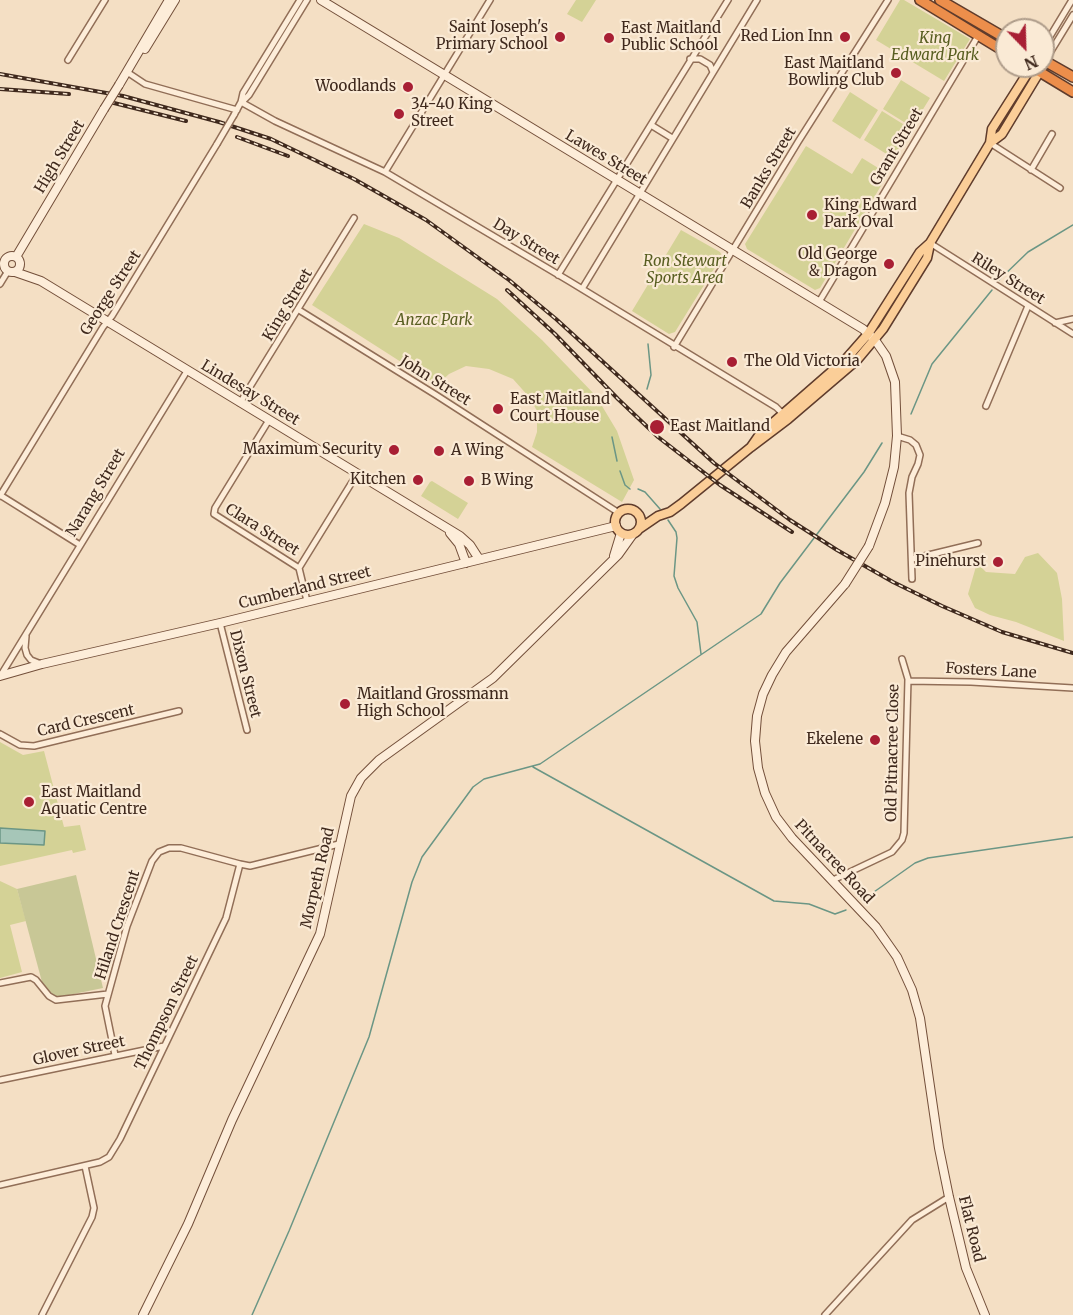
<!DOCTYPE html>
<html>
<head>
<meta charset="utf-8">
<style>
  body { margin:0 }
  #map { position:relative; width:1073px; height:1315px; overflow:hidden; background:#f4dfc4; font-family:Merriweather,serif }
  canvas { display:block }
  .north { position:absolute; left:995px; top:18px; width:60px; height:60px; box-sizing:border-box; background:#faead5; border:2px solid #af9d8b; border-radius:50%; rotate:157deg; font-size:16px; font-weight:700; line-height:24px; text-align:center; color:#3f291d }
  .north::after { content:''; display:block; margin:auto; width:21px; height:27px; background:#a81f34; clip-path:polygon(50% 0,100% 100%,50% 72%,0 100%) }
</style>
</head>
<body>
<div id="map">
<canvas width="1073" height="1315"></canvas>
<div class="north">N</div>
</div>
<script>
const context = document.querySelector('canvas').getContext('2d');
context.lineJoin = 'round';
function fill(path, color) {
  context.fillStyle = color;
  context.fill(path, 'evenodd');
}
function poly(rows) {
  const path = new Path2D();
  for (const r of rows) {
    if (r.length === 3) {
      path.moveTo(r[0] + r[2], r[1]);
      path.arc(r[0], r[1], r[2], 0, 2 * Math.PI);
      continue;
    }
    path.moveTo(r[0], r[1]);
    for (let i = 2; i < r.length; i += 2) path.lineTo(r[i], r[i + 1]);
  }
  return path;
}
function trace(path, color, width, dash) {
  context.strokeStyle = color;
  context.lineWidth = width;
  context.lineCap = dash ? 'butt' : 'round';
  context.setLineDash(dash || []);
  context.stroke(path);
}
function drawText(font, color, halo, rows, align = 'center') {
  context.font = font + ' Merriweather,serif';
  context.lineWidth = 4.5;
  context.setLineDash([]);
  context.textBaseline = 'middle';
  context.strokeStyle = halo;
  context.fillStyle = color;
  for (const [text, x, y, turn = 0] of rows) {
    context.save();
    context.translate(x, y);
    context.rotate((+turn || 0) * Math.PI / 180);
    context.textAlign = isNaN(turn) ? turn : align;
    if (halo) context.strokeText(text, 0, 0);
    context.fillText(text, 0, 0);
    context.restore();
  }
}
const green = poly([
  [576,0,596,0,582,22,567,14],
  [900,0,904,0,970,39,944,81,876,40],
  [901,80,930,98,912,127,883,109],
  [850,92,878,110,860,139,832,121],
  [882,111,911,129,893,158,864,140],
  [806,146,852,174,862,158,888,174,820,288,815,290,747,249,745,244],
  [364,224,399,238,497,299,542,340,596,396,617,431,634,480,622,502,532,447,537,432,537,411,530,398,513,379,489,369,466,366,449,374,437,385,312,305],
  [681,230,720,252,722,256,675,332,669,334,632,311],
  [432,481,468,503,458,519,421,496,430,482],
  [1038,553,1057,573,1062,599,1064,641,1016,622,990,615,975,608,968,594,977,563,986,572,1015,574,1025,557],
  [0,742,23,755,44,751,64,827,80,825,86,850,73,853,72,850,0,866],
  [0,881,17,889,26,921,10,925,22,972,0,978]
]);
const cemetery = poly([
  [76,875,103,988,59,997,53,995,42,982,17,889]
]);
const water = poly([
  [0,828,45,831,44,845,0,843,0,828]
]);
const stream = poly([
  [999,280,1028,252,1073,225],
  [647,389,651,375,648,344],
  [911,414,932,364,992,290],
  [612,437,617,461],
  [620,471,625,485,630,489],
  [638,489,645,492,660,509],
  [668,520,676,532,677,538,674,576,678,588,697,622,701,654],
  [533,767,774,901,809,904,835,914,846,910],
  [864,899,915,863,928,858,1073,837],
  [252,1315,289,1231,369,1037,412,882,422,857,473,787,484,779,540,764,761,614,780,583,864,472,882,443]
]);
const street = poly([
  [1043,48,1072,0],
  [690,59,700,59,710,65,713,72],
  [68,60,105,0],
  [1045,61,1073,15],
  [127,72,145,84,237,110],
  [241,102,275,121,385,172,569,281,776,407,785,416],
  [242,102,249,95,307,0],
  [234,115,241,102,243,93,300,0],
  [651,125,672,138],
  [990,143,1060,188],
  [1031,170,1052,134],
  [385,172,490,0],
  [930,243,1073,334],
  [558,275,728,0],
  [0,284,8,271],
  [582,289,757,0],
  [819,302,978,36],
  [299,310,436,395,619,513],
  [1055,323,1073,319],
  [674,347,798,142,888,0],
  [240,403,354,218],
  [986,406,1028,306],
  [269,420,215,508,214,514,299,568,307,601],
  [897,436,910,440,916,445,920,455,918,464,912,477,909,493,912,579],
  [0,495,80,545],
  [0,496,103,327,112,316,217,144],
  [912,559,978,543],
  [299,568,357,474],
  [220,623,247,730],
  [26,636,25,648,27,655,31,660,41,664],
  [1,675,187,371],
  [908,681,971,682,1073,688],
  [0,734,20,745,34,746,179,711],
  [833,880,892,852,902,840,904,833,908,679,902,659],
  [0,983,31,977,36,980,49,996,56,1000,108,994],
  [115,1055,105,1006,127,926,152,861,159,852,169,848,181,848,240,864],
  [0,1080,164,1046],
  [0,1185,100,1162,109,1157,120,1139,226,918,240,864,250,866,339,844],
  [42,1315,92,1217,94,1208,85,1166],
  [825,1315,912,1220,949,1197]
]);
const secondary = poly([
  [321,0,863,329,875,340,886,356,895,382,897,436,894,467,885,503,869,546],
  [145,49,175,0],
  [119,85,169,0],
  [12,264,8],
  [16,257,104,109],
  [15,272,41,281,460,536,470,545,479,559],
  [450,533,459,544,466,563],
  [614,556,621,533],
  [845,584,786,652,772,675,763,694,757,716,755,741,758,768,765,793,776,817,792,838,876,927,897,957,912,990,920,1018,939,1148,949,1197,966,1268,985,1315],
  [0,676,42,664,220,623,616,526],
  [143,1315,188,1224,232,1120,320,934,351,796,361,778,379,760,493,678,618,555,633,534]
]);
const primary = poly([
  [990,143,992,129,1032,66],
  [751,447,760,434,846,359,868,334,920,252,930,243,990,143,1002,134,1043,66],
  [628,522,13],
  [639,529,658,516,670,512,681,504,751,447,788,419,857,360,883,329,927,258,930,244]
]);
const highway = poly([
  [920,0,1007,53],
  [940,0,1007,39],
  [1043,60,1073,77],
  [1030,66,1073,92]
]);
const rail = poly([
  [0,74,123,96,219,122,271,139,354,179,426,220,509,280,556,319,714,463,790,520,837,550,893,582,942,606,1002,632,1073,653],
  [0,89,69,94],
  [110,102,186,121],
  [237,137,288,156],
  [507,290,555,334,618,399,658,437,720,485,792,532]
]);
const streetBridge = poly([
  [217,144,234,115]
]);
const secondaryBridge = poly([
  [104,109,119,85],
  [845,584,869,546]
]);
const markers = [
  [560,37,6,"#a81f34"],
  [845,37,6,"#a81f34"],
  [609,38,6,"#a81f34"],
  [896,73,6,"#a81f34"],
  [408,87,6,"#a81f34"],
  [399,114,6,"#a81f34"],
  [812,215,6,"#a81f34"],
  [889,264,6,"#a81f34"],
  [732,362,6,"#a81f34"],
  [498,409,6,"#a81f34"],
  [657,427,8,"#a81f34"],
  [394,450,6,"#a81f34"],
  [439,451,6,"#a81f34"],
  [418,480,6,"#a81f34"],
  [469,481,6,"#a81f34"],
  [998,562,6,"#a81f34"],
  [345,704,6,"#a81f34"],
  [875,740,6,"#a81f34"],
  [29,802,6,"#a81f34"]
];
const poiNames = [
  ["Saint Joseph's",548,28,"right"],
  ["Primary School",548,45,"right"],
  ["East Maitland",621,29],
  ["Public School",621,46],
  ["Red Lion Inn",833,37,"right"],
  ["East Maitland",884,64,"right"],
  ["Bowling Club",884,81,"right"],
  ["Woodlands",396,87,"right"],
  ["34-40 King",411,105],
  ["Street",411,122],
  ["King Edward",824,206],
  ["Park Oval",824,223],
  ["Old George",877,255,"right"],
  ["& Dragon",877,272,"right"],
  ["The Old Victoria",744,362],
  ["East Maitland",510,400],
  ["Court House",510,417],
  ["East Maitland",670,427],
  ["Maximum Security",382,450,"right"],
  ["A Wing",451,451],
  ["Kitchen",406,480,"right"],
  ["B Wing",481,481],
  ["Pinehurst",986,562,"right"],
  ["Maitland Grossmann",357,695],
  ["High School",357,712],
  ["Ekelene",863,740,"right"],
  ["East Maitland",41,793],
  ["Aquatic Centre",41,810]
];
const parkNames = [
  ["King",935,39],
  ["Edward Park",935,56],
  ["Ron Stewart",685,262],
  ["Sports Area",685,279],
  ["Anzac Park",434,321]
];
const streetNames = [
  ["Grant Street",897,147,-59],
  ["High Street",60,157,-59],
  ["Lawes Street",606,158,31],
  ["Banks Street",769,168,-59],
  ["Day Street",526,242,31],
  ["Riley Street",1008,279,32],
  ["George Street",111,293,-57],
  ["King Street",288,305,-59],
  ["John Street",435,381,32],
  ["Lindesay Street",250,393,31],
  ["Narang Street",96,493,-59],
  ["Clara Street",262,530,32],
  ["Cumberland Street",305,588,-14],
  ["Fosters Lane",991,671,3],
  ["Dixon Street",245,674,76],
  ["Card Crescent",86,721,-13],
  ["Old Pitnacree Close",893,753,-89],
  ["Pitnacree Road",834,862,47],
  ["Morpeth Road",318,878,-77],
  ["Hiland Crescent",118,925,-72],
  ["Thompson Street",167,1013,-64],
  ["Glover Street",79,1051,-12],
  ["Flat Road",971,1229,76]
];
fill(green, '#d4d296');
fill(cemetery, '#c8c796');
fill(water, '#a6c6b8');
trace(water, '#6b9685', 1.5);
trace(stream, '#6b9685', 1.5);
trace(street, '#916e57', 8);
trace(secondary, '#734f3a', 10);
trace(primary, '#5f3c2c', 11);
trace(highway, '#5f3c2c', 12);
trace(street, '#fdedd9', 5);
trace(secondary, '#fdedd9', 8);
trace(primary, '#fbce98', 8);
trace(highway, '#ec8e4b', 9);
trace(rail, '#3f291d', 4);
trace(rail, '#faead5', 1.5, [4.5]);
trace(streetBridge, '#916e57', 8, []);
trace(secondaryBridge, '#734f3a', 10, []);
trace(streetBridge, '#fdedd9', 5);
trace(secondaryBridge, '#fdedd9', 8);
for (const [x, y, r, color] of markers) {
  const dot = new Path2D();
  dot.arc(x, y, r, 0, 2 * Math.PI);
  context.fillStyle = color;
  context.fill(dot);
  trace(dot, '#faead5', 2);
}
drawText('15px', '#3f291d', '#faead5', poiNames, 'left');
drawText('italic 15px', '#585e21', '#faead5', parkNames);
drawText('15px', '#3f291d', '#faead5', streetNames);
</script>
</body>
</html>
